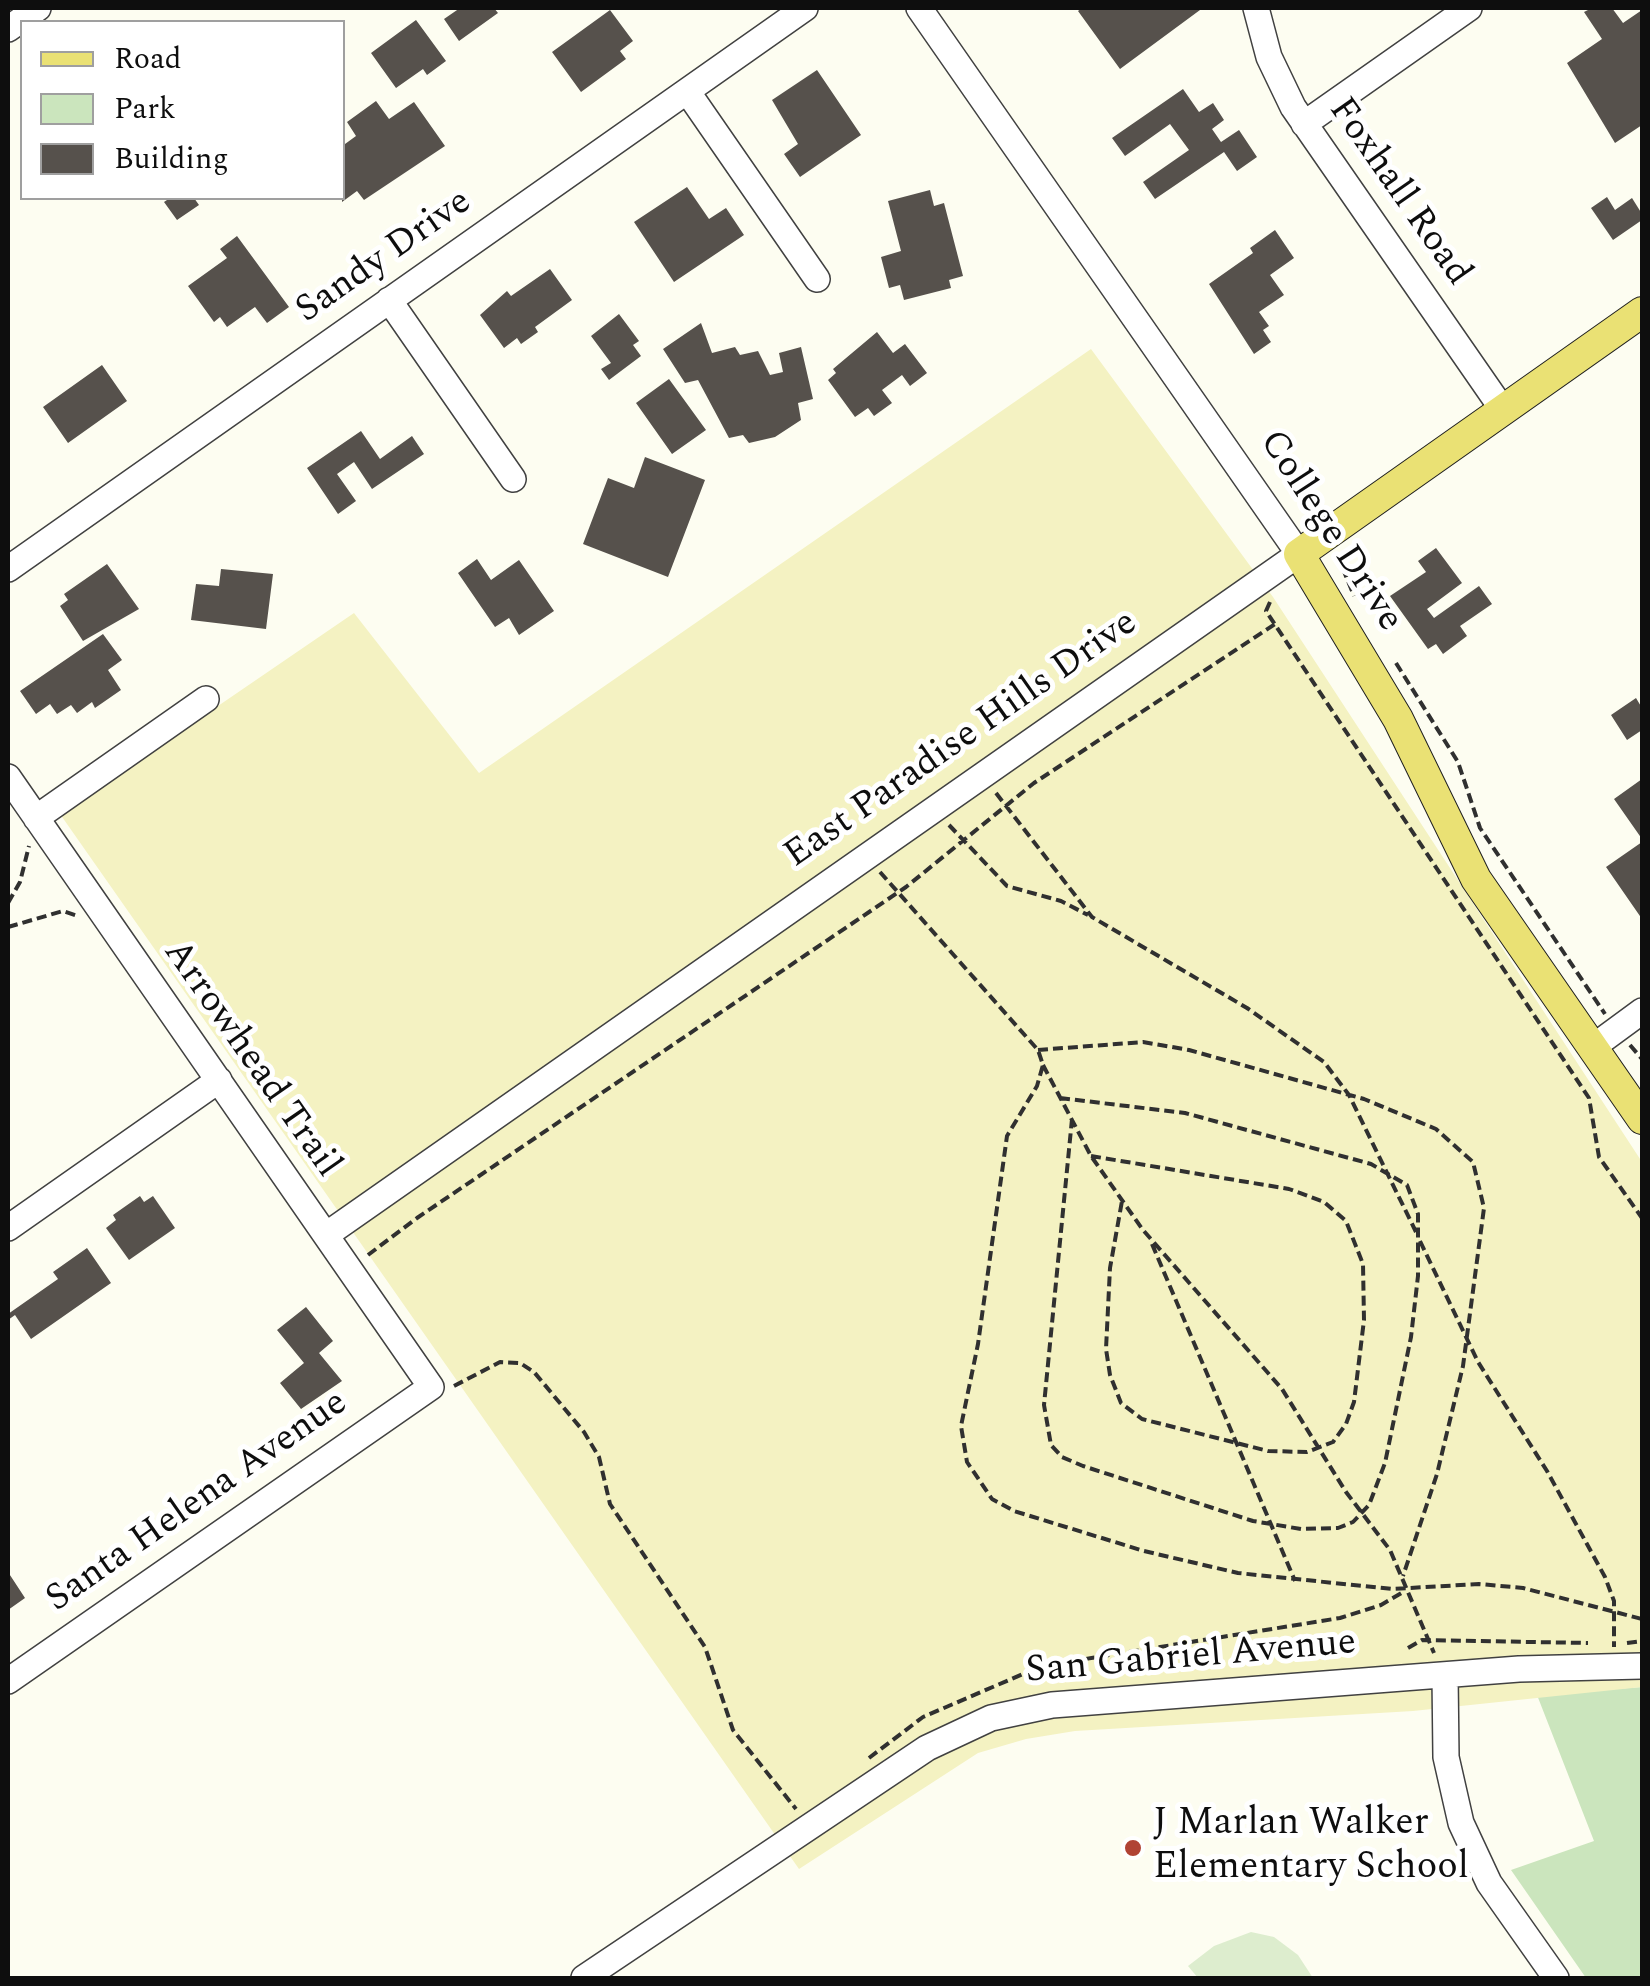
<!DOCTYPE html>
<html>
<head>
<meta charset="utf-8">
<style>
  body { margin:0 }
  #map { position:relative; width:1650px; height:1986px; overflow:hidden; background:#fdfdf1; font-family:Spectral,serif }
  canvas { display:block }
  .frame { position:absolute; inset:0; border:10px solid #0e0e0e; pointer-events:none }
  .legend { position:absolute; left:20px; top:20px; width:325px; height:180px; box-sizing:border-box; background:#fff; border:2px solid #9f9f9f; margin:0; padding:12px 18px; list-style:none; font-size:30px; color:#0e0e0e }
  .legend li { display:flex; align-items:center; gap:20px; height:50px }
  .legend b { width:50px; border:2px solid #9f9f9f }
</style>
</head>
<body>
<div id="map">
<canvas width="1650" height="1986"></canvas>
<div class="frame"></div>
<ul class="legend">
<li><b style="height:12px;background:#eae174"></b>Road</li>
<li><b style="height:28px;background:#cbe5bd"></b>Park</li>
<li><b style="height:28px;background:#56514c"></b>Building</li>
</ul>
</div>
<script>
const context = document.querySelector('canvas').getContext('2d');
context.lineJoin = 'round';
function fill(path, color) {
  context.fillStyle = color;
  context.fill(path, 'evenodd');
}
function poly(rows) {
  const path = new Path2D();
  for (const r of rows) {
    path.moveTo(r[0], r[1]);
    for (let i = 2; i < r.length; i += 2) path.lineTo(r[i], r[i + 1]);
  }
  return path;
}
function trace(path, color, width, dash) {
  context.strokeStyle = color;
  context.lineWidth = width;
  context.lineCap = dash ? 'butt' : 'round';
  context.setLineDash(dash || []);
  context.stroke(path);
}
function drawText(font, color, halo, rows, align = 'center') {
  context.font = font + ' Spectral,serif';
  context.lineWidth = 10;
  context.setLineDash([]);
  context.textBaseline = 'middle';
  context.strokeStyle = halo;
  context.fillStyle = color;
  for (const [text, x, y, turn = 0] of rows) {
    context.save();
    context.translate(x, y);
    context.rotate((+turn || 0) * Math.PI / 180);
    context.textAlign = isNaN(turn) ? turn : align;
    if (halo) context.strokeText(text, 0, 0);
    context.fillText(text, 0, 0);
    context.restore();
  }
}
const green = poly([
  [1642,1687,1642,1978,1586,1978,1511,1870,1594,1841,1537,1695]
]);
const sand = poly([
  [1091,349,1273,597,1642,1162,1642,1687,1413,1711,1075,1731,1026,1739,978,1753,799,1869,60,814,354,613,479,773]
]);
const pitch = poly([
  [1251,1932,1274,1937,1298,1955,1313,1978,1198,1978,1188,1966,1214,1946]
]);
const building = poly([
  [460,8,494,8,498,13,459,41,444,19],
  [1082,8,1198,8,1200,10,1120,69,1078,11],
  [1592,8,1612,8,1623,23,1642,10,1642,125,1615,143,1567,63,1602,39,1584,12],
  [610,10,633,41,620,51,626,59,581,92,552,52],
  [416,20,446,61,427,75,423,69,396,88,371,53],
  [817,70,861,135,800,177,784,154,798,144,772,100],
  [1183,89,1199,112,1213,103,1224,120,1212,129,1221,142,1239,130,1257,157,1237,171,1224,152,1155,199,1143,182,1189,150,1170,124,1125,156,1112,138],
  [376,101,389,119,414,102,445,146,364,200,357,191,342,202,342,141,345,144,356,136,347,122],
  [687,187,709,219,726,208,744,235,674,282,634,222],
  [930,190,934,206,944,203,963,276,949,280,951,288,904,300,900,285,889,288,881,257,901,251,888,201],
  [1607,197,1615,210,1632,198,1642,214,1642,220,1613,240,1591,208],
  [170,198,194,198,199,205,177,220,164,202],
  [1275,230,1294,258,1270,275,1284,295,1259,312,1269,326,1263,330,1271,342,1254,354,1209,284,1253,253,1250,248],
  [237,236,289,307,267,323,255,307,227,327,220,317,214,322,188,286,227,258,220,249],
  [550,269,572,300,535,327,538,332,521,344,517,338,504,348,480,315,507,291,511,296],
  [619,314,639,341,633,345,641,356,609,380,601,369,611,363,591,336],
  [701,323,712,353,735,347,740,355,758,351,770,375,783,372,779,353,801,347,813,399,798,403,801,420,775,437,749,443,743,435,729,438,698,380,685,383,663,349],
  [877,332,893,353,905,344,927,373,910,386,902,375,882,390,892,403,874,416,868,408,855,417,828,380,836,373,833,369],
  [102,365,127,401,68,443,43,407],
  [669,379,706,430,672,454,636,403],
  [361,431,380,459,412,436,424,454,372,489,354,462,337,474,356,501,338,514,307,468],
  [645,457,705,480,668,577,583,544,608,478,634,488],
  [1436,548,1462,583,1427,609,1434,618,1479,586,1492,604,1460,626,1467,636,1443,654,1436,644,1428,649,1390,596,1426,572,1418,561],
  [477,559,491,580,519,560,554,611,519,635,509,618,495,627,458,573],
  [107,564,139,609,83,641,60,606,68,600,64,594],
  [221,569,273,574,266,629,191,620,196,584,219,586],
  [103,634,122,660,108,670,121,690,95,708,92,702,77,713,71,705,57,714,50,704,36,714,20,691],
  [1636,698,1642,708,1642,730,1627,740,1611,715],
  [1642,779,1642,839,1614,799],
  [1642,842,1642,919,1606,867],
  [140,1196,144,1202,153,1196,175,1228,129,1260,106,1228,116,1220,113,1215],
  [87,1248,111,1283,31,1339,15,1315,8,1320,8,1314,58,1279,53,1272],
  [306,1307,333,1341,319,1353,342,1381,301,1409,280,1383,304,1363,277,1330],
  [8,1572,25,1598,8,1610]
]);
const path = poly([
  [1337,554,1354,596],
  [1270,602,1266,611,1589,1098,1599,1157,1642,1218],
  [1396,663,1458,762,1480,828,1605,1014],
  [996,793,1092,917,1247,1008,1324,1062,1349,1095,1416,1232],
  [949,825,1007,886,1061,901,1088,915],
  [880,872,1038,1050,1043,1065,1037,1086,1007,1136,978,1344,961,1426,967,1462,992,1499,1014,1511,1144,1551,1238,1573,1392,1589,1479,1584,1523,1588,1642,1619],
  [8,903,20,882,29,846],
  [8,927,63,911,78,916],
  [1630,1045,1642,1059],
  [1038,1050,1143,1042,1189,1050,1364,1099,1436,1129,1473,1162,1484,1208,1463,1366,1437,1474,1403,1576],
  [1043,1065,1091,1156,1143,1230,1282,1389,1346,1492,1390,1550,1434,1653],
  [1060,1098,1185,1113,1371,1164,1407,1185,1418,1214,1418,1276,1411,1337,1385,1463,1369,1505,1353,1522,1338,1528,1301,1529,1253,1521,1083,1466,1062,1457,1051,1445,1044,1405,1072,1119],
  [1091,1156,1289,1189,1324,1202,1346,1221,1363,1264,1364,1320,1354,1402,1346,1424,1333,1442,1307,1452,1268,1451,1142,1419,1121,1403,1110,1375,1106,1349,1110,1268,1122,1201],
  [1420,1241,1478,1362,1547,1471,1605,1577,1614,1601,1614,1647],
  [1152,1244,1295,1581],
  [368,1255,417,1218,906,887,1034,783,1275,624],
  [454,1386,500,1362,520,1363,534,1372,584,1432,599,1457,610,1504,705,1647,733,1730,796,1809],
  [1627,1643,1642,1641],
  [1408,1648,1422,1640,1588,1643],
  [869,1758,923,1717,1023,1674,1079,1660,1340,1618,1381,1605,1405,1591]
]);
const minor = poly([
  [1256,8,1269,57,1293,107,1503,410],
  [8,29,38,8],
  [687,91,817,279],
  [1304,124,1469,8],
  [389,300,513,479],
  [8,569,805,8],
  [8,777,431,1387,8,1681],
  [36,818,206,699],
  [1593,1047,1642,1011],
  [8,1228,219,1080],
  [326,1235,1299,554,919,8],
  [1445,1675,1446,1757,1461,1823,1489,1883,1556,1978],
  [584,1978,927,1748,991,1718,1052,1705,1519,1669,1642,1666]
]);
const major = poly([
  [1642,312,1299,554,1398,719,1476,879,1642,1119]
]);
const markers = [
  [1133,1848,10,"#b04334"]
];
const streetNames = [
  ["Foxhall Road",1398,193,55],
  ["Sandy Drive",385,258,-35],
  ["College Drive",1329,532,57],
  ["East Paradise Hills Drive",962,741,-35],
  ["Arrowhead Trail",250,1060,55],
  ["Santa Helena Avenue",198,1503,-35],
  ["San Gabriel Avenue",1191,1659,-5]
];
const poiNames = [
  ["J Marlan Walker",1153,1826],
  ["Elementary School",1153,1870]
];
fill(green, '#cbe5bd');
fill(sand, '#f4f2c2');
fill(pitch, '#ddedce');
fill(building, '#56514c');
trace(minor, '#414141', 28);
trace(major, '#1f1f1f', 32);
trace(path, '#303030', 4, [10, 5]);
trace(minor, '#fff', 25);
trace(major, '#eae174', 30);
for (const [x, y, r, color] of markers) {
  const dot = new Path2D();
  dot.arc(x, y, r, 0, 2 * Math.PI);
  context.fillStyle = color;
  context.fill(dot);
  trace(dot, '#fff', 4);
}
drawText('38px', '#0e0e0e', '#fff', streetNames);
drawText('38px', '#0e0e0e', '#fff', poiNames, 'left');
</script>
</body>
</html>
